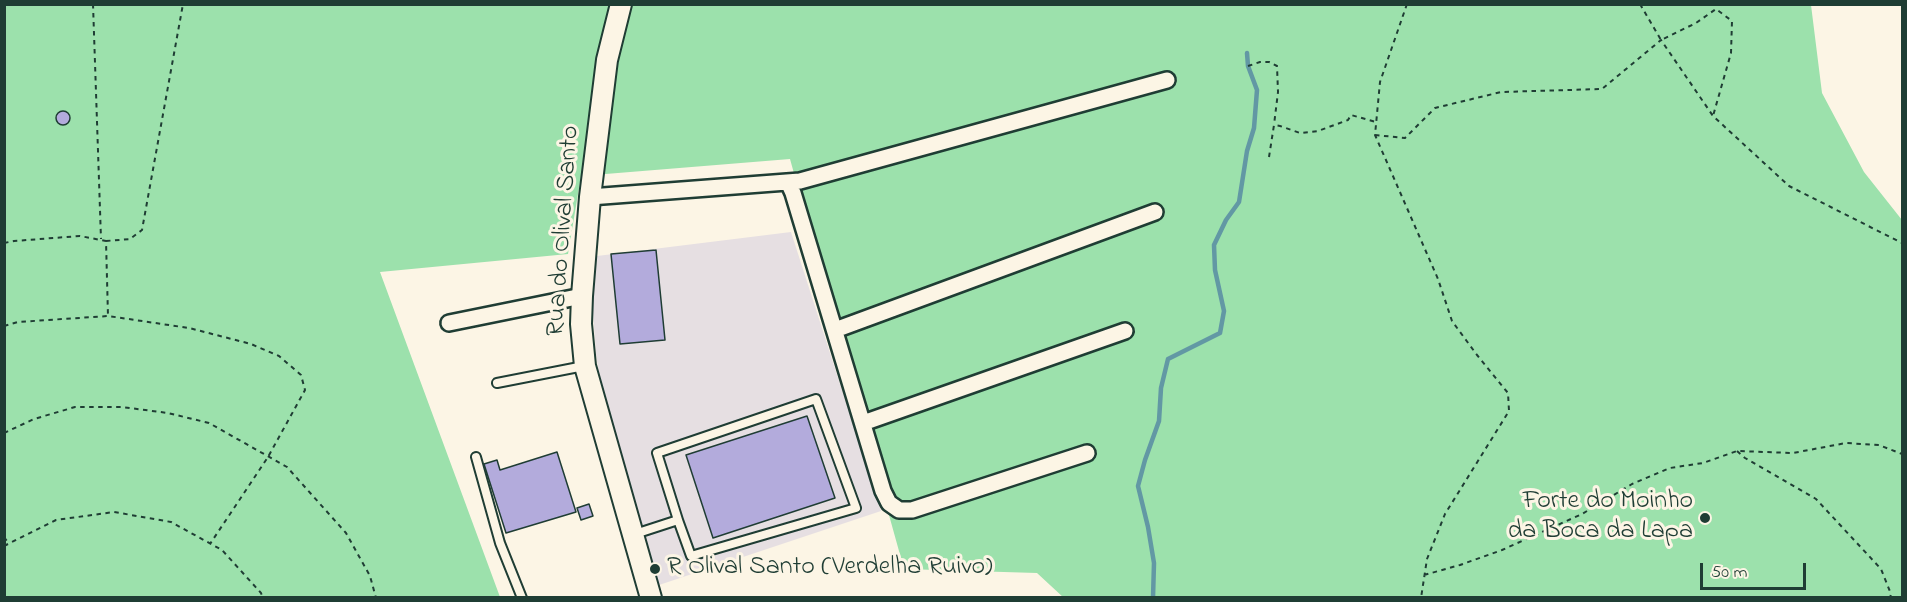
<!DOCTYPE html>
<html>
<head>
<meta charset="utf-8">
<style>
  body { margin:0 }
  #map { position:relative; width:1907px; height:602px; overflow:hidden; background:#fcf5e5; font-family:"Indie Flower",sans-serif }
  canvas { display:block }
  .frame { position:absolute; inset:0; border:6px solid #1f3d34; pointer-events:none }
  .scale { position:absolute; left:1700px; top:563px; width:106px; height:27px; box-sizing:border-box; border:3px solid #1f3d34; border-top:0; padding-left:8px; font-size:18px; line-height:21px; white-space:nowrap; color:#1f3d34; -webkit-text-stroke:4px #fcf5e5; paint-order:stroke }
</style>
</head>
<body>
<div id="map">
<canvas width="1907" height="602"></canvas>
<div class="frame"></div>
<div class="scale">50 m</div>
</div>
<script>
const context = document.querySelector('canvas').getContext('2d');
context.lineJoin = 'round';
function fill(path, color) {
  context.fillStyle = color;
  context.fill(path, 'evenodd');
}
function poly(rows) {
  const path = new Path2D();
  for (const r of rows) {
    if (r.length === 3) {
      path.moveTo(r[0] + r[2], r[1]);
      path.arc(r[0], r[1], r[2], 0, 2 * Math.PI);
      continue;
    }
    path.moveTo(r[0], r[1]);
    for (let i = 2; i < r.length; i += 2) path.lineTo(r[i], r[i + 1]);
  }
  return path;
}
function trace(path, color, width, dash) {
  context.strokeStyle = color;
  context.lineWidth = width;
  context.lineCap = dash ? 'butt' : 'round';
  context.setLineDash(dash || []);
  context.stroke(path);
}
function drawText(font, color, halo, rows, align = 'center') {
  context.font = font + ' "Indie Flower",sans-serif';
  context.lineWidth = 6;
  context.setLineDash([]);
  context.textBaseline = 'middle';
  context.strokeStyle = halo;
  context.fillStyle = color;
  for (const [text, x, y, turn = 0] of rows) {
    context.save();
    context.translate(x, y);
    context.rotate((+turn || 0) * Math.PI / 180);
    context.textAlign = isNaN(turn) ? turn : align;
    if (halo) context.strokeText(text, 0, 0);
    context.fillText(text, 0, 0);
    context.restore();
  }
}
const built = poly([
  [791,232,881,511,659,585,602,395,596,354,592,299,597,256]
]);
const green = poly([
  [4,5,1811,5,1822,93,1864,172,1902,220,1902,597,1064,598,1037,573,904,569,790,159,581,176,568,254,380,272,500,597,5,597]
]);
const stream = poly([
  [1153,598,1154,563,1148,527,1138,486,1145,460,1159,421,1161,388,1168,359,1220,333,1224,311,1215,270,1214,245,1226,220,1239,202,1247,151,1254,128,1257,90,1248,66,1247,53]
]);
const building = poly([
  [63,118,7],
  [656,250,665,340,620,344,611,254,656,250],
  [807,416,835,498,713,538,686,455,807,416],
  [557,452,576,512,506,533,484,464,497,460,500,470,557,452],
  [589,504,593,516,581,520,577,508,589,504]
]);
const path = poly([
  [93,4,101,239],
  [1407,4,1380,82,1375,135,1438,279,1452,321,1477,355,1508,393,1509,411,1445,514,1427,559,1421,598],
  [1640,4,1661,40,1696,23,1716,9,1732,21,1731,53,1713,116],
  [1248,66,1260,62,1269,62,1277,66,1278,92,1274,125],
  [1375,135,1405,138,1435,108,1501,92,1602,89,1661,40,1713,116,1789,186,1902,243],
  [1269,157,1274,125,1280,126,1300,133,1318,131,1348,120,1351,115,1376,122],
  [106,241,130,239,142,230,183,4],
  [4,243,14,241,80,236,106,241,108,316],
  [4,326,18,322,108,316,189,328,251,344,279,356,301,375,305,390,268,457,210,544],
  [4,433,34,419,75,407,122,407,168,413,209,423,287,467,346,533,370,576,376,598],
  [1737,451,1745,458,1816,499,1881,569,1891,594,1890,598],
  [4,537,9,544],
  [4,546,56,520,114,512,171,522,222,550,261,593,263,598],
  [1424,575,1460,565,1502,550,1582,514,1632,484,1670,468,1703,463,1737,451,1793,453,1846,443,1879,445,1902,454]
]);
const service = poly([
  [497,383,584,366],
  [476,457,500,543,522,598],
  [635,534,678,520,691,556,856,508,816,399,657,453,678,520]
]);
const minor = poly([
  [788,182,793,193,883,491,889,503,899,510,912,510,1087,453],
  [590,197,800,181,1167,80],
  [449,323,582,296],
  [835,330,1155,212],
  [863,423,1125,331]
]);
const tertiary = poly([
  [621,4,607,60,590,197,582,296,581,324,585,366,651,598]
]);
const markers = [
  [1705,518,6,"#1f3d34"],
  [655,569,6,"#1f3d34"]
];
const streetNames = [
  ["Rua do Olival Santo",565,231,-86]
];
const poiNames = [
  ["Forte do Moinho",1693,503],
  ["da Boca da Lapa",1693,533],
  ["R Olival Santo (Verdelha Ruivo)",667,569,"left"]
];
fill(built, '#e6dfe2');
fill(green, '#9ce1ac');
trace(stream, '#6298a4', 4.5);
fill(building, '#b3abdc');
trace(building, '#1f3d34', 1.5);
trace(service, '#1f3d34', 12);
trace(minor, '#1f3d34', 20);
trace(tertiary, '#1f3d34', 24);
trace(path, '#1f3d34', 2, [4.5, 4.5]);
trace(service, '#fcf5e5', 8);
trace(minor, '#fcf5e5', 15);
trace(tertiary, '#fcf5e5', 20);
for (const [x, y, r, color] of markers) {
  const dot = new Path2D();
  dot.arc(x, y, r, 0, 2 * Math.PI);
  context.fillStyle = color;
  context.fill(dot);
  trace(dot, '#fcf5e5', 2);
}
drawText('26px', '#1f3d34', '#fcf5e5', streetNames);
drawText('26px', '#1f3d34', '#fcf5e5', poiNames, 'right');
</script>
</body>
</html>
